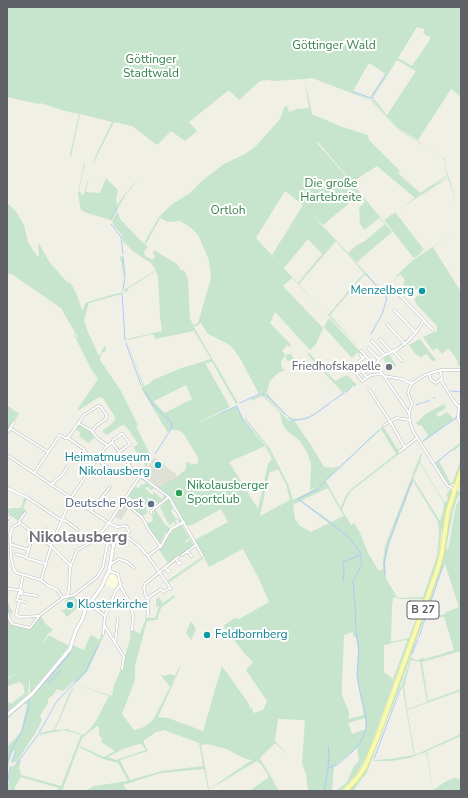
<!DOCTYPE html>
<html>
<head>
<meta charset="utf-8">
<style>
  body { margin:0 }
  #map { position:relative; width:468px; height:798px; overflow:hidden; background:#f0f0e7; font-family:"Nunito Sans",sans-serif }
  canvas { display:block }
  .frame { position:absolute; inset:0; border:8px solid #5f6167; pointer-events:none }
</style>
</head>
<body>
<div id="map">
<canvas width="468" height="798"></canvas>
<div class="frame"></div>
</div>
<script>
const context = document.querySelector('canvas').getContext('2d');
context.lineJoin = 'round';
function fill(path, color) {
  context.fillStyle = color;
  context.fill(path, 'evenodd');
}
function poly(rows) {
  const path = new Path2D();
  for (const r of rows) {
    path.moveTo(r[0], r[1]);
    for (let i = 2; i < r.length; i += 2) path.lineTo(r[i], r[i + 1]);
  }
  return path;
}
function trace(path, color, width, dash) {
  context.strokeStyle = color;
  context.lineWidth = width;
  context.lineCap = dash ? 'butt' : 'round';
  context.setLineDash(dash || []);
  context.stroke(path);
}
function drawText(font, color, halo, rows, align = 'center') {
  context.font = font + ' "Nunito Sans",sans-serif';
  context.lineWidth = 4;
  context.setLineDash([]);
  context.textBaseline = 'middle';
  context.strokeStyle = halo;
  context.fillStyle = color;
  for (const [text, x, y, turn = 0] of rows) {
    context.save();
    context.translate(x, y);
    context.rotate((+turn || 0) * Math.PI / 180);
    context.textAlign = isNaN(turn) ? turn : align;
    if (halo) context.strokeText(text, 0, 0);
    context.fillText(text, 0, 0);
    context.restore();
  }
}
const commercial = poly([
  [110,572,118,575,118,579,115,589,104,584]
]);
const education = poly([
  [154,457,176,474,177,477,158,487,143,474],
  [123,504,129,507,121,520,115,517]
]);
const green = poly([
  [7,7,461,7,461,97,451,89,418,140,424,144,398,128,372,100,372,97,387,74,371,99,353,92,371,100,399,129,444,159,448,176,444,178,432,186,449,177,456,203,461,211,456,203,448,178,395,212,425,251,423,250,420,254,414,258,413,257,384,220,415,198,377,166,352,182,318,142,317,143,352,183,392,232,357,262,348,253,357,245,365,241,385,224,379,218,364,230,359,222,360,219,359,208,365,202,359,195,323,225,311,214,336,240,386,295,387,297,365,274,330,315,362,351,328,315,364,273,336,241,299,284,298,283,322,254,308,239,284,268,272,255,303,205,285,191,256,238,328,316,292,278,283,286,323,328,316,344,310,350,275,312,270,323,291,345,290,347,287,345,282,351,286,355,291,354,294,359,289,361,286,360,286,355,285,355,281,362,282,368,285,370,278,373,270,381,266,395,261,394,239,403,259,394,241,360,232,347,226,343,208,334,201,323,194,327,238,403,236,404,212,362,205,363,230,407,194,424,237,406,244,421,268,449,278,469,268,448,244,419,245,418,269,447,288,484,293,500,318,487,310,490,311,464,307,452,300,441,286,430,282,423,280,413,264,397,261,396,252,401,251,399,260,395,264,395,288,420,292,421,266,396,268,392,269,396,286,414,291,418,298,419,311,416,343,393,307,354,309,353,335,381,347,375,356,384,311,417,292,421,295,422,311,445,324,467,333,468,339,466,331,475,383,426,400,453,351,491,346,499,342,510,351,525,354,523,360,533,368,553,379,571,383,569,383,560,385,546,421,453,422,455,420,462,445,503,448,498,446,495,450,489,452,491,443,532,442,532,442,526,439,555,433,575,368,754,356,775,341,791,336,791,347,782,354,766,359,761,357,748,334,766,332,791,308,791,306,774,302,763,305,720,278,719,275,741,289,755,275,743,260,758,279,791,249,791,269,777,261,764,257,761,208,790,208,791,198,791,208,790,204,769,161,773,123,785,128,791,86,791,94,786,128,781,118,763,103,759,79,747,79,746,82,747,104,757,115,751,101,742,102,740,99,734,99,727,97,726,82,738,62,791,59,790,56,791,59,788,21,777,15,787,15,791,7,791,11,767,16,764,21,759,21,760,19,767,21,775,61,786,81,735,64,730,39,735,40,733,54,730,69,694,75,684,112,696,113,688,121,669,130,639,131,629,140,634,146,618,155,618,159,606,156,607,156,600,159,597,163,603,174,595,175,597,161,608,157,620,147,621,135,666,135,680,122,714,134,730,144,727,153,720,170,687,160,674,164,676,171,674,175,676,179,667,180,668,158,717,168,718,203,731,222,666,249,704,249,708,251,707,254,713,263,710,267,701,246,670,253,662,245,654,223,626,235,618,239,619,269,602,259,579,243,549,209,567,195,540,228,522,221,509,192,525,187,526,172,500,158,487,177,477,186,469,186,463,190,462,191,465,198,463,198,457,183,433,178,430,172,430,171,428,168,433,141,388,143,386,127,341,144,386,149,384,153,380,179,369,211,359,194,331,155,339,153,334,128,340,127,339,162,331,160,316,158,276,156,271,129,288,125,294,125,289,127,288,156,270,151,263,134,252,125,243,123,243,122,235,114,226,112,221,119,209,118,212,120,219,142,242,148,247,144,251,145,256,153,260,155,256,153,253,154,250,177,264,182,271,184,270,188,279,190,318,193,325,198,323,211,278,209,260,198,235,190,227,180,221,168,222,160,218,146,244,144,243,159,217,171,205,190,193,203,180,224,164,245,154,256,146,280,119,285,106,287,106,289,112,297,109,309,108,305,79,272,81,269,80,260,81,239,100,229,90,189,122,197,131,185,141,171,131,157,145,132,126,114,122,94,162,93,162,96,155,112,122,80,114,71,157,70,155,79,114,61,110,40,103,39,104,7,97],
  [417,27,425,29,423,33,431,38,412,66,398,58],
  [397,60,416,71,387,115,373,98],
  [369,63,386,74,370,98,353,91],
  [312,78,370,100,399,130,441,157,444,161,447,175,420,193,398,173,400,171,369,140,368,135,342,127,312,114,305,79],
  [186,385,192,399,165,413,154,402,154,401],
  [381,429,396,454,350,490,345,497,341,508,326,481],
  [265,446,272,459,268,464,258,509,229,462],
  [420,463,443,501,444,507,440,521,413,478],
  [278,469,286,484,290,500,260,516,269,473],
  [413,481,438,522,439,534,437,556,423,597,399,598,397,597,386,579,385,564,388,546],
  [328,488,344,516,331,522,302,501,302,500],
  [300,501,329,523,311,532,300,526,295,519,293,505],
  [395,597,399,599,421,599,423,600,409,638,391,642,392,606,393,598],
  [353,632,353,636,356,637,358,650,357,679,364,713,363,715,349,719,349,712,342,695,342,683,344,635],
  [405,640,407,641,393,679,384,672,384,645],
  [75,684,109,696,96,721,90,729,83,735,67,729,55,730],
  [365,718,366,729,352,734,348,723],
  [164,730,199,743,203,766,162,771,130,780,120,760,148,751,143,741,156,732],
  [139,744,141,744,146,750,116,760,108,757,123,749],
  [207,744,226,749,246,759,252,760,209,789,201,745],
  [84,162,85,162,79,191,81,192,81,195,84,194,89,175,86,192,100,193,106,178,118,190,116,199,117,205,125,194,135,183,137,182,126,194,111,220,87,213,81,210,78,194],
  [7,203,15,210,24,225,28,242,33,250,37,256,39,256,38,244,39,244,50,263,68,283,69,282,72,285,77,295,82,311,85,304,87,302,122,292,124,279,120,256,123,257,124,279,122,294,89,303,84,321,88,332,99,356,105,345,106,351,101,353,100,360,121,391,138,425,136,426,151,456,151,460,146,466,133,447,138,444,126,426,122,425,107,435,103,432,103,430,114,422,115,417,103,398,99,397,79,410,77,410,98,379,93,370,96,378,91,369,74,335,74,333,78,340,77,336,61,308,10,273,7,277],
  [461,228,433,247,461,292,461,368,457,363,458,362,456,358,448,348,442,354,437,348,433,351,423,337,437,331,437,326,417,305,414,299,425,290,421,286,414,291,413,289,409,290,403,284,405,280,400,274,397,277,393,285,397,275,413,260],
  [328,319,330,319,364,356,363,357,358,352,352,358,324,327],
  [420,339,436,360,434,361,431,360,427,354,422,356,420,358,419,355,416,355,409,345],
  [389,354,396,366,389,370,383,358],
  [444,404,446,408,436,414,439,417,447,412,454,419,457,415,457,417,422,443,428,435,421,425,419,426,416,423,427,413],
  [7,405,19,414,7,432],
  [80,424,91,433,95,437,88,443,79,436,81,433,75,429,77,425],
  [461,442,460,443,461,445,454,451,452,450,439,461,451,484,454,479,461,458,461,467,458,477,454,484,449,485,435,463],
  [142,477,147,481,147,483,148,481,149,482,148,484,154,488,152,491,148,487,145,488,150,493,153,495,154,492,162,499,164,497,163,493,167,497,157,504,157,502,151,498,150,499,146,496,147,497,147,499,150,502,147,505,144,503,145,501,141,503,147,508,146,510,148,512,143,516,130,507,135,501,128,496,134,487,139,488,141,484,144,485,146,482,141,479,135,485],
  [457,491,460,492,460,494,456,501,453,512,446,548,448,550,456,506,461,496,461,651,422,662,428,701,461,689,461,691,407,710,415,755,461,734,461,736,427,751,433,790,445,782,454,778,461,779,461,791,433,791,427,756,426,752,409,758,391,761,373,761,374,760,390,759,414,755,402,685,411,657,415,660,419,660,422,658,425,659,454,650,444,617,435,618,426,617,427,615,443,615,446,613,446,612,459,607,445,564,440,573,402,681,367,772,353,791,347,791,361,777,372,756,439,571,443,556,449,519],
  [411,660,420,662,427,702,407,709,404,687],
  [24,498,27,499,23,508,26,510,18,521,7,512,7,508,11,509,12,508,21,508],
  [169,499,172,502,170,503,173,509,171,511,176,519,179,518,180,520,181,519,182,521,179,523,178,519,175,521,177,524,176,525,173,521,173,523,169,525,168,523,170,522,167,522,165,515,166,517,163,516,164,514,160,507],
  [155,509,166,526,168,525,170,529,167,533,165,533,160,545,146,524,153,521,152,514,154,514,154,510],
  [181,525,182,525,190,538,185,541,186,543,190,539,194,546,159,570,168,563,159,550,163,546,167,537,172,532,172,530],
  [202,557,203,559,168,583,167,581],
  [73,596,77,600,77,608,67,617,61,609,64,610,67,607,70,609,73,606,75,603,74,600,72,600,68,604,65,601,69,597],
  [7,600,13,613,8,614,12,625,30,629,40,615,45,623,53,630,48,634,41,645,49,635,69,646,30,694,30,676,28,694,7,713,7,701,11,704,25,693,23,685,20,682,7,686,7,679,17,673,7,678],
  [191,621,196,629,191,640,186,633],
  [102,634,104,635,87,672,76,683,74,681,63,691,57,689,54,694,48,699,48,703,40,716,42,720,36,732,17,761,12,763,15,752,13,750,7,769,7,747,21,732,27,704,25,704,23,705,7,719,7,716,22,704,73,645,84,650,90,636,92,635,99,640]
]);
const stream = poly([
  [354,92,371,98],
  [371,97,386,74],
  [111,220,117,208],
  [111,224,121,237,123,254],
  [366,274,387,298,382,314,371,334],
  [123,290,125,276,123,257],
  [122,294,125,340],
  [392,294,393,294],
  [126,343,141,385],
  [354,386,356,384],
  [144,390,153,405,171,422,172,427,169,433],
  [451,391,461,392],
  [346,392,351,388],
  [262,394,265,395],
  [267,396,286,415],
  [433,398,435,397],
  [334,400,344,393],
  [240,403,260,394],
  [330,403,332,401],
  [423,403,430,400],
  [416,405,421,403],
  [319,411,329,404],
  [221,413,237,406,243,420,253,432],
  [315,414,318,412],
  [311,416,313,415],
  [289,418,293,421,297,420],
  [305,419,310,417],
  [298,420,304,419],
  [454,420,457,417],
  [423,441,453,420],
  [450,451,452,450],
  [155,454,168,434],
  [436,463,449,452],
  [326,480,379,430],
  [325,482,318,489,298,499,344,533,349,539],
  [411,485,412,481],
  [401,511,410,486],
  [394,529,400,512],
  [350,539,360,552,362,564,354,579],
  [389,542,394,530],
  [385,574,384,563,389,543],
  [353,580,355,607,356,612,355,614,356,629],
  [343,581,344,571,343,562,360,555],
  [437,583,443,566],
  [426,615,437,584],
  [423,624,426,617],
  [419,637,423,625],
  [412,654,418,639],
  [48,683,61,670],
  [36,692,69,655,70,651],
  [39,733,57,701,86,671,99,644],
  [328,746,329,754,328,767],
  [374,759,401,687],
  [7,762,12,749,22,731,30,703,28,700],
  [12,762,15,752],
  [16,764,38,735],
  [7,787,10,767],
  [324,791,328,768,337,765,352,752,360,743,366,730,366,718,360,692,357,675,359,649,356,631]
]);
const minor = poly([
  [395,290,433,330],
  [394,310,416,333],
  [387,324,405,344],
  [380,339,392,352],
  [372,341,385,355],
  [368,348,379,359],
  [361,351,374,365,376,365],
  [393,351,402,361],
  [360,354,363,359],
  [365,356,352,368,362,381,371,375,382,374],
  [362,368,369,361],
  [361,371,367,377],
  [365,372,374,365],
  [429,374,431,380,436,383,442,378,440,370],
  [384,376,402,379,412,384],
  [441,380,453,400,458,406,461,406],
  [369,389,391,423,405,448],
  [459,407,458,417,460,425],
  [409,413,384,376,378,369,376,364,381,357,398,349,408,341,417,331,424,320],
  [78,423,92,431,97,438,107,445],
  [384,425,396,418,410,420],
  [10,428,48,452],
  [7,433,14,422],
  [68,438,84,449,86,453,120,475,124,469,130,465],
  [112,443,113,440,118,437,121,434,123,434,130,444,119,452],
  [399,452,417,438],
  [7,455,109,523,117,527,126,526,129,531,126,536,118,538,114,542,111,542,107,545,103,567,97,577,74,595,64,597,40,615,30,628,13,624,10,621,7,611],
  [34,473,60,435,65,438,68,438,84,415,98,406,101,407,107,416,106,419,96,426,92,431],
  [51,485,64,473,67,467],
  [7,488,28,498,61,520,66,521,78,530],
  [455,490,447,485,413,431,410,422,409,413,412,403,408,393,411,384,425,375,441,370,461,370],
  [123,502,142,517,149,530,161,547],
  [91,511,110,487],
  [25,513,19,521,20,523,50,545,71,566],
  [151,513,151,511,169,497],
  [7,520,10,516],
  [20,523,13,527,10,534,11,557,14,570,17,573,41,580,47,585,57,590,63,598],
  [31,531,28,541,31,542,26,558,46,564],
  [84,536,91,542],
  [126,536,138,545,148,556,171,589],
  [39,537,46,529],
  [10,544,29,550],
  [187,551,191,556,192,556,190,555],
  [16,554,26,557],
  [182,555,196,545],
  [148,556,161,546,171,529,184,522],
  [176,559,179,564,181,563,178,563],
  [111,564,119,559,127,562,134,568],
  [165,567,168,572,169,571,167,570],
  [109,571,118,574,121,587,130,603,133,616,132,630],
  [41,580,51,546,71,498,105,448,111,443,113,444,134,471,169,497,202,555],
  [9,589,19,590],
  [20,591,19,593,21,594,22,591,20,591,23,575],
  [19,593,17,600,25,602],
  [21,593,37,596],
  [67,597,69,589,70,568,77,550,95,540,109,523,146,467],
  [148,598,161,589,163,592,170,588],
  [19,601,16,615,20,617,38,616],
  [89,604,105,616,104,625,124,657,122,669],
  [105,616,116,590,120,586],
  [147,617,148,614,148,600,145,594,144,588,145,584,178,557],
  [103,634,104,627],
  [115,643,118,618]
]);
const tertiary = poly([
  [7,715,32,694,70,649,76,630,82,620,86,608,101,588,105,579,109,571,114,542]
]);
const primary = poly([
  [345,791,355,781,365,767,380,730,438,568,442,552,448,511,461,471]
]);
const markers = [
  [422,291,4,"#0f9aa8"],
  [389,367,4,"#6b7280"],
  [158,465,4,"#0f9aa8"],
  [179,493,4,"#2e9e5b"],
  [151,504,4,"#5c6f8a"],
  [70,605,4,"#0f9aa8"],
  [207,635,4,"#0f9aa8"]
];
const shields = [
  [423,610,32]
];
const shieldNames = [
  ["B 27",423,610]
];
const parkNames = [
  ["Göttinger Wald",334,46],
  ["Göttinger",151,60],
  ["Stadtwald",151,74],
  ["Die große",331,184],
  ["Hartebreite",331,198],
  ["Ortloh",228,211]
];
const cultureNames = [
  ["Menzelberg",414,291],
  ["Heimatmuseum",150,458],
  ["Nikolausberg",150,472],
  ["Klosterkirche",78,605,"left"],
  ["Feldbornberg",215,635,"left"]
];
const worshipNames = [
  ["Friedhofskapelle",381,367]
];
const leisureNames = [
  ["Nikolausberger",187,486],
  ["Sportclub",187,500]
];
const serviceNames = [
  ["Deutsche Post",143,504]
];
const districtNames = [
  ["Nikolausberg",78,538]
];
fill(commercial, '#fcfbe0');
fill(education, '#e0dfd6');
fill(green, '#c6e5cc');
trace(stream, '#adc9fa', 1);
trace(minor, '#bcbdc2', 3);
trace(tertiary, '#bcbdc2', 4);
trace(primary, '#e9df67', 5);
trace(minor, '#fff', 2);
trace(tertiary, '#fff', 3);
trace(primary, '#f7fab2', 4);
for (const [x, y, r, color] of markers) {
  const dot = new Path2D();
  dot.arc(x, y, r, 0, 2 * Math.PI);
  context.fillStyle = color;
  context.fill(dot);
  trace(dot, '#fff', 1.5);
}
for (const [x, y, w] of shields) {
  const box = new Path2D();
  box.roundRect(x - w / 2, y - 9, w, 18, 3);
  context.fillStyle = '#fff';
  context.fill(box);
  trace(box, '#5f6167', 1);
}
drawText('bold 11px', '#5f6167', null, shieldNames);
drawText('12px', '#3a824c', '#fff', parkNames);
drawText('12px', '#0d838f', '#fff', cultureNames, 'right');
drawText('12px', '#5b616d', '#fff', worshipNames, 'right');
drawText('12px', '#27864d', '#fff', leisureNames, 'left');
drawText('12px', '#4e5e75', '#fff', serviceNames, 'right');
drawText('bold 16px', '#707279', '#fff', districtNames);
</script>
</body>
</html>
